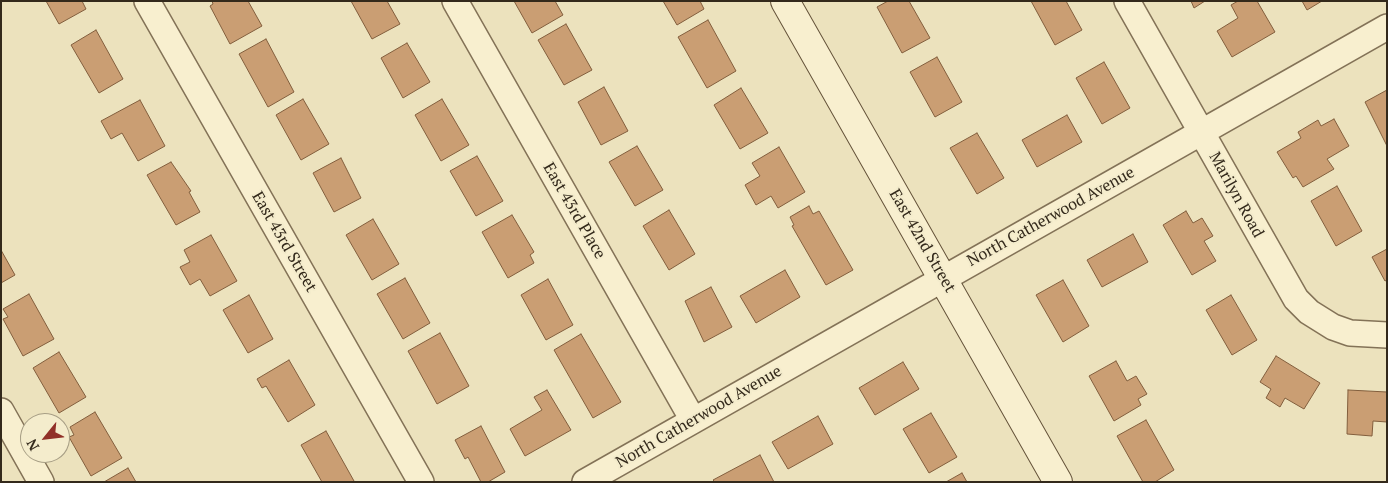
<!DOCTYPE html>
<html>
<head>
<meta charset="utf-8">
<style>
  body { margin:0 }
  #map { position:relative; width:1388px; height:483px; overflow:hidden; background:#ece2bd; font-family:"PT Serif",serif }
  canvas { display:block }
  .frame { position:absolute; inset:0; border:2px solid #33291b; pointer-events:none }
  .north { position:absolute; left:20px; top:413px; width:50px; height:50px; box-sizing:border-box; background:#f4eccc; border:1px solid #a79e85; border-radius:50%; rotate:241deg; font-size:14px; font-weight:700; line-height:20px; text-align:center; color:#33291b }
  .north::after { content:''; display:block; margin:auto; width:18px; height:22px; background:#913028; clip-path:polygon(50% 0,100% 100%,50% 72%,0 100%) }
</style>
</head>
<body>
<div id="map">
<canvas width="1388" height="483"></canvas>
<div class="frame"></div>
<div class="north">N</div>
</div>
<script>
const context = document.querySelector('canvas').getContext('2d');
context.lineJoin = 'round';
function fill(path, color) {
  context.fillStyle = color;
  context.fill(path, 'evenodd');
}
function poly(rows) {
  const path = new Path2D();
  for (const r of rows) {
    path.moveTo(r[0], r[1]);
    for (let i = 2; i < r.length; i += 2) path.lineTo(r[i], r[i + 1]);
  }
  return path;
}
function trace(path, color, width, dash) {
  context.strokeStyle = color;
  context.lineWidth = width;
  context.lineCap = dash ? 'butt' : 'round';
  context.setLineDash(dash || []);
  context.stroke(path);
}
function drawText(font, color, halo, rows, align = 'center') {
  context.font = font + ' "PT Serif",serif';
  context.lineWidth = 4;
  context.setLineDash([]);
  context.textBaseline = 'middle';
  context.strokeStyle = halo;
  context.fillStyle = color;
  for (const [text, x, y, turn = 0] of rows) {
    context.save();
    context.translate(x, y);
    context.rotate((+turn || 0) * Math.PI / 180);
    context.textAlign = isNaN(turn) ? turn : align;
    if (halo) context.strokeText(text, 0, 0);
    context.fillText(text, 0, 0);
    context.restore();
  }
}
const building = poly([
  [46,1,82,1,86,9,59,24,46,1],
  [212,1,248,1,262,26,230,44,210,6,213,4,212,1],
  [351,1,387,1,400,24,372,39,351,1],
  [514,1,555,1,563,15,532,33,514,1],
  [663,1,700,1,704,9,677,25,663,1],
  [888,1,909,1,930,38,902,53,877,7,888,1],
  [1031,1,1066,1,1082,30,1055,45,1031,1],
  [1191,1,1205,1,1194,8,1191,1],
  [1238,1,1257,1,1275,32,1232,57,1217,31,1238,18,1231,5,1238,1],
  [1302,1,1322,1,1307,10,1302,1],
  [708,20,736,71,707,88,678,37,708,20],
  [566,24,592,70,564,85,538,40,566,24],
  [96,30,123,79,99,93,71,45,96,30],
  [266,39,294,92,268,107,239,54,266,39],
  [407,43,430,82,403,98,381,58,407,43],
  [937,57,962,102,935,117,910,72,937,57],
  [1104,62,1130,108,1102,124,1076,78,1104,62],
  [604,87,628,131,601,145,578,102,604,87],
  [741,88,768,133,740,149,714,105,741,88],
  [1387,90,1387,146,1365,102,1387,90],
  [303,99,329,144,301,160,276,115,303,99],
  [442,99,469,145,441,161,415,115,442,99],
  [140,100,165,146,138,161,122,133,111,139,101,121,140,100],
  [1067,115,1082,142,1037,167,1022,140,1067,115],
  [1334,119,1349,146,1327,159,1334,169,1303,187,1296,176,1293,178,1277,152,1301,138,1298,132,1318,120,1321,126,1334,119],
  [977,133,1004,178,977,194,950,148,977,133],
  [637,146,663,190,635,206,609,162,637,146],
  [779,147,805,192,778,208,771,196,756,205,745,185,760,176,752,163,779,147],
  [477,156,503,201,476,216,450,171,477,156],
  [341,158,361,198,334,212,313,173,341,158],
  [171,162,191,191,189,192,200,212,176,225,147,175,171,162],
  [1337,186,1362,231,1336,246,1311,201,1337,186],
  [809,206,813,214,819,211,853,270,826,285,792,226,794,225,790,217,809,206],
  [669,210,695,254,669,270,643,226,669,210],
  [1186,211,1193,223,1202,218,1213,236,1204,241,1216,261,1192,275,1163,225,1186,211],
  [512,215,534,252,530,255,534,263,508,278,482,232,512,215],
  [373,219,399,264,372,280,346,235,373,219],
  [1133,234,1148,262,1102,287,1087,260,1133,234],
  [211,235,237,281,210,296,200,279,190,285,180,267,190,262,184,250,211,235],
  [1387,249,1387,280,1385,281,1372,257,1387,249],
  [1,250,15,275,1,283,1,250],
  [785,270,800,297,756,323,740,296,785,270],
  [405,278,430,323,403,339,377,294,405,278],
  [548,279,573,325,546,340,521,295,548,279],
  [1063,280,1089,326,1063,342,1036,295,1063,280],
  [711,287,732,327,704,342,685,301,711,287],
  [29,294,54,339,23,356,3,319,8,317,3,309,29,294],
  [249,295,273,339,248,353,223,310,249,295],
  [1231,295,1257,340,1232,355,1206,310,1231,295],
  [440,333,469,386,437,404,408,351,440,333],
  [581,334,621,402,593,418,554,350,581,334],
  [59,352,86,397,59,413,33,368,59,352],
  [1276,356,1320,383,1304,409,1285,398,1280,407,1266,398,1271,389,1260,382,1276,356],
  [289,360,315,405,288,422,266,386,262,388,257,379,289,360],
  [1116,361,1127,381,1136,376,1147,394,1138,399,1141,405,1114,421,1089,376,1116,361],
  [903,362,919,389,875,415,859,388,903,362],
  [547,390,571,430,525,456,510,429,542,410,534,397,547,390],
  [1348,390,1387,392,1387,422,1373,421,1372,436,1347,434,1348,390],
  [95,412,122,458,91,476,69,437,74,435,70,427,95,412],
  [931,413,957,457,929,473,903,429,931,413],
  [818,416,833,444,788,469,772,442,818,416],
  [1146,420,1174,470,1155,482,1143,482,1117,436,1146,420],
  [481,426,505,472,488,482,481,482,468,457,465,459,455,440,481,426],
  [326,431,354,481,352,482,322,482,301,445,326,431],
  [760,455,774,482,715,482,713,480,760,455],
  [128,468,136,482,104,482,128,468],
  [962,473,967,482,946,482,962,473]
]);
const street = poly([
  [147,1,421,482],
  [455,1,693,420],
  [1127,1,1296,299,1309,312,1333,327,1350,333,1387,335],
  [1,411,41,482],
  [585,482,1387,27]
]);
const secondary = poly([
  [785,1,1058,482]
]);
const streetNames = [
  ["Marilyn Road",1236,195,61],
  ["East 43rd Place",574,211,60],
  ["North Catherwood Avenue",1051,217,-29],
  ["East 42nd Street",922,241,60],
  ["East 43rd Street",284,242,60],
  ["North Catherwood Avenue",699,417,-30]
];
fill(building, '#ca9e73');
trace(building, '#825e3d', 1);
trace(street, '#837257', 28);
trace(secondary, '#65533a', 30);
trace(street, '#f8efcf', 25);
trace(secondary, '#f8efcf', 28);
drawText('16px', '#33291b', '#f4eccc', streetNames);
</script>
</body>
</html>
